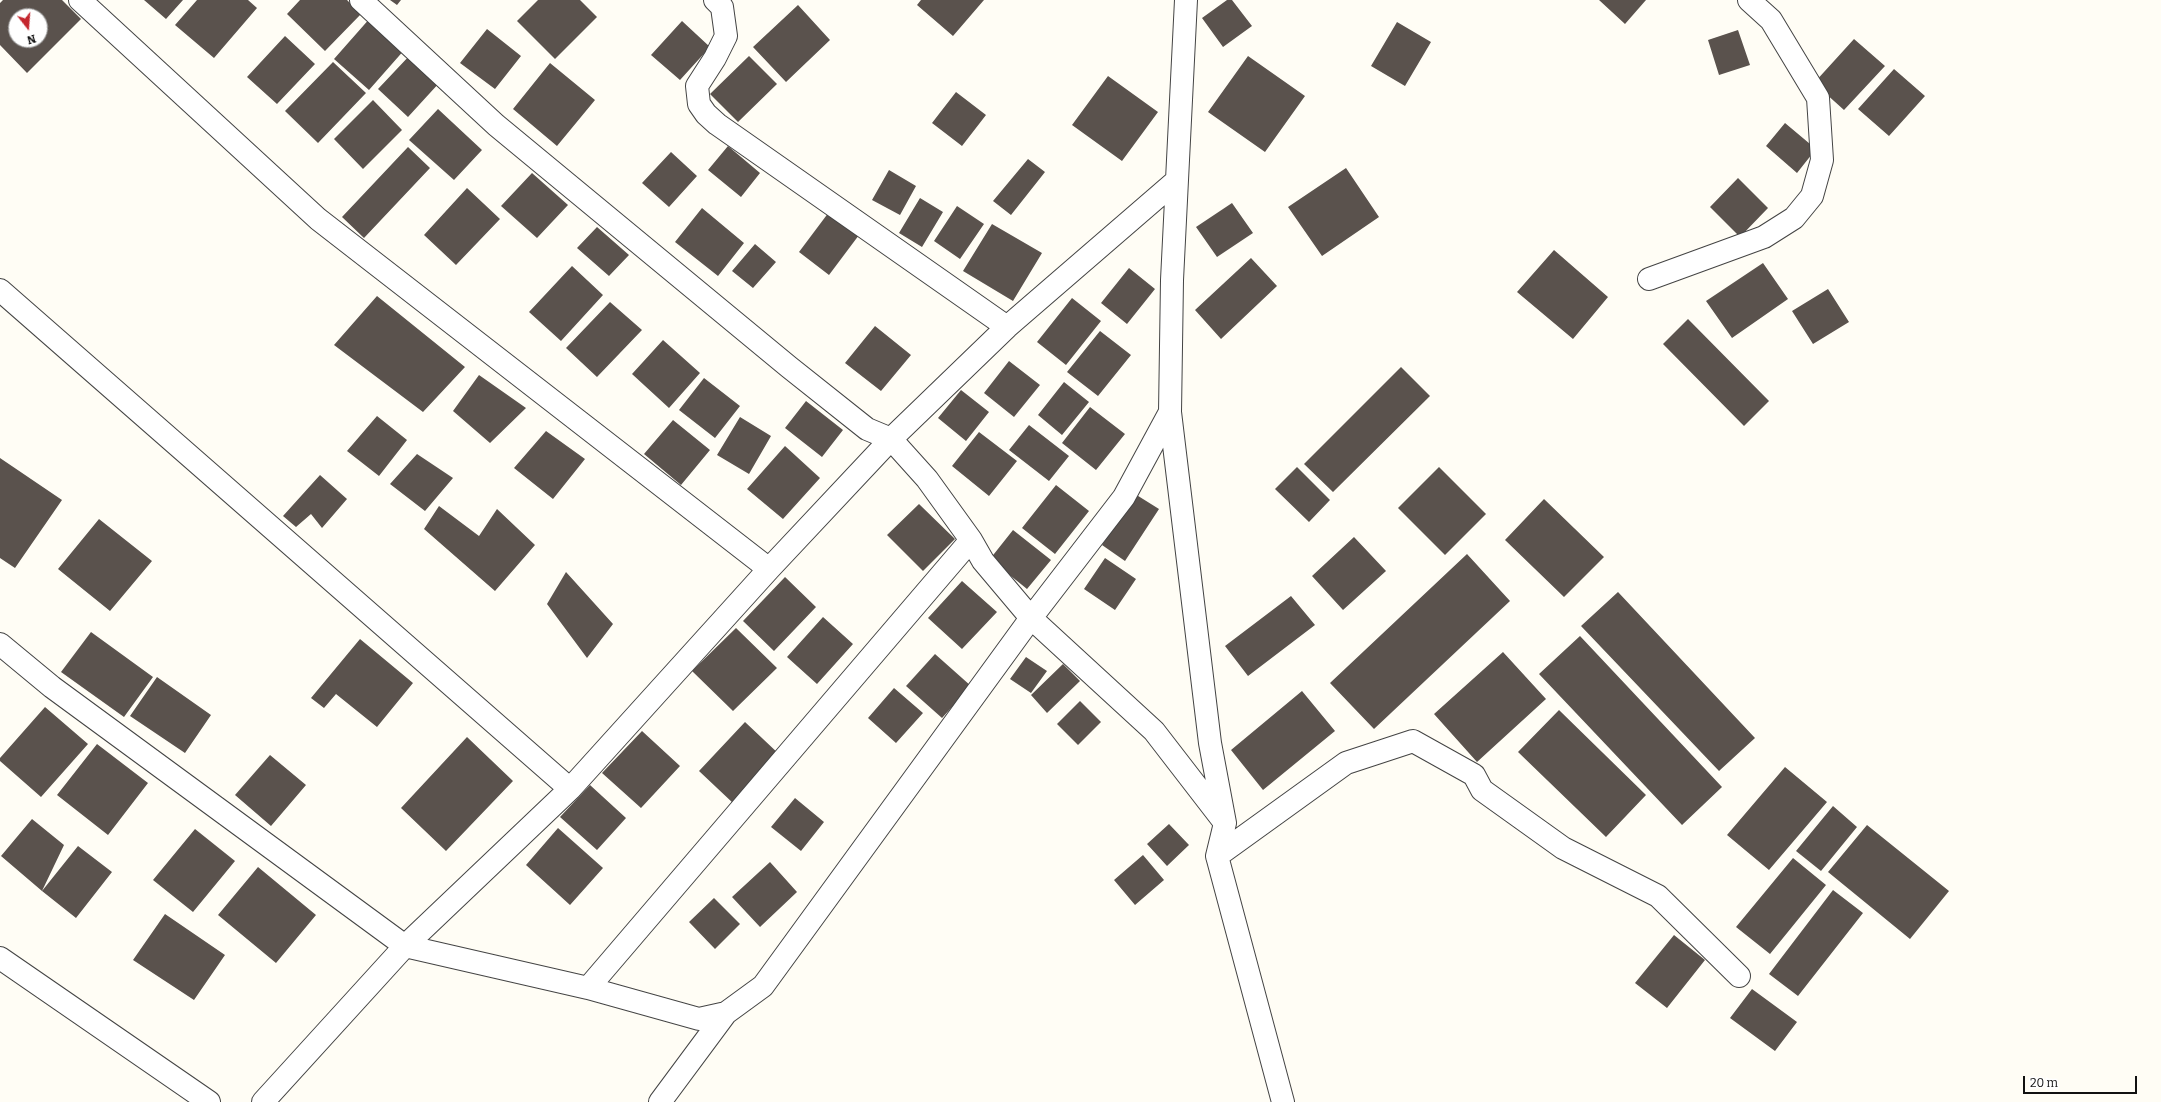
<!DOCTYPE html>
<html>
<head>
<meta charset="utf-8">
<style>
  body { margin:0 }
  #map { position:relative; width:2161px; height:1102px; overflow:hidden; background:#fffdf5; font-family:Bitter,serif }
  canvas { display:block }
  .north { position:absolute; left:8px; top:8px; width:40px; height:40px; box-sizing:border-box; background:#fff; border:1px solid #a0a0a0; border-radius:50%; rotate:163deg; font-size:11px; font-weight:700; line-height:16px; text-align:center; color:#111 }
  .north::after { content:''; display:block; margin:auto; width:14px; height:18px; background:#c4262e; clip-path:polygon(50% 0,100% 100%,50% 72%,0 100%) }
  .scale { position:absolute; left:2023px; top:1076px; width:114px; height:18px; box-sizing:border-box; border:2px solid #111; border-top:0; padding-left:5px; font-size:12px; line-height:14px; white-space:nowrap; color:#111; -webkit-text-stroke:3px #fff; paint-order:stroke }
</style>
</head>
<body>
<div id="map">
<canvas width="2161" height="1102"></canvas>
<div class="north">N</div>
<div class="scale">20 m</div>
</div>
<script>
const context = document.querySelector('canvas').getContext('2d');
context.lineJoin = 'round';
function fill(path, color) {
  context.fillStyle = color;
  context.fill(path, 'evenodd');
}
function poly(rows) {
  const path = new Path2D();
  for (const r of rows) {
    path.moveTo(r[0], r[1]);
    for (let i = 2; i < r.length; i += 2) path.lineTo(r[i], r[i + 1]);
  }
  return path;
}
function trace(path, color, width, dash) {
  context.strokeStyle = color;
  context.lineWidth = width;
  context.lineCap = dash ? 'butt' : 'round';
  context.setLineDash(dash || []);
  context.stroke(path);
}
const building = poly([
  [3,0,62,0,81,19,27,73,0,45,0,3],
  [16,16,40,16,40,40,16,40],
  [144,0,183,0,166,19],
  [197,0,248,0,257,8,214,58,175,25],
  [300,0,347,0,361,14,325,51,287,14],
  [390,0,401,0,397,5],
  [538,0,580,0,597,17,555,59,517,21],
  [921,0,984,0,953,36,917,5],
  [1227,0,1232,0,1252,26,1223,47,1202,18],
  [1599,0,1646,0,1625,24],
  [798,5,830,40,786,82,753,47],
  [371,17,406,48,369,90,334,59],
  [682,21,710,47,680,80,651,55],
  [1397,22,1431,42,1405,86,1371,66],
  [487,29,521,56,495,89,460,63],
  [1738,30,1750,65,1719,75,1708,40],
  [285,36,315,64,277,104,247,77],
  [1854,39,1885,66,1844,110,1814,83],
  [411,54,440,82,408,117,378,89],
  [749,56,777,84,738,122,710,94],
  [1248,56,1305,96,1265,152,1208,112],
  [333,62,366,93,318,143,285,111],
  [550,63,595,100,557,146,513,109],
  [1894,69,1925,96,1889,136,1858,109],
  [1108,76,1158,112,1122,161,1072,125],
  [956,92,986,115,962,146,932,123],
  [373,100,402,130,363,169,334,139],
  [438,109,482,150,454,180,409,140],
  [1785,123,1816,149,1797,173,1766,146],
  [728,146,760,173,741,197,708,170],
  [408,147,430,168,364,238,342,217],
  [671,152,697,176,669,207,642,183],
  [1028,159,1045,172,1011,215,993,201],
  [1346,168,1379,217,1322,256,1288,207],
  [889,170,916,186,900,215,872,200],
  [532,173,568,205,537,238,501,206],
  [1738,178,1768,208,1740,237,1710,207],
  [467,188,500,219,456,265,424,235],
  [920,198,943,212,922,247,899,233],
  [1232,203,1253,233,1217,257,1196,227],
  [957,206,984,224,960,259,934,241],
  [702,208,744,243,718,276,675,242],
  [829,212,859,235,829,275,799,252],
  [992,224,1042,253,1013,301,963,271],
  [597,227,629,255,609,276,577,248],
  [755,244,776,262,753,288,732,271],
  [1554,250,1608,297,1573,339,1517,292],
  [1251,258,1277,286,1221,339,1195,310],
  [1763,263,1788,299,1732,338,1706,301],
  [572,266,603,295,561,341,529,312],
  [1129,268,1155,289,1127,324,1101,303],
  [1828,289,1849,322,1813,344,1792,311],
  [377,296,465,367,423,412,334,345],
  [1072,298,1101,321,1066,365,1037,342],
  [610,302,642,330,597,377,566,348],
  [1688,319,1769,401,1744,426,1663,344],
  [875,326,911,355,881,391,845,363],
  [1100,331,1131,355,1098,396,1067,372],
  [663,340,700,373,669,408,632,374],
  [1009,361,1040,385,1014,417,984,393],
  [1401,367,1430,396,1333,492,1304,464],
  [479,375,526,408,490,443,453,411],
  [704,378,740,406,715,438,679,410],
  [1064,382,1089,402,1062,435,1038,415],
  [961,390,989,412,966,441,938,418],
  [806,401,843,430,822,457,785,428],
  [1090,407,1125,434,1096,470,1062,443],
  [377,416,407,440,379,476,347,451],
  [740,417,771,436,749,474,717,455],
  [673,420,710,450,681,485,644,454],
  [1029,425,1069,456,1049,481,1009,450],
  [546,431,585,459,553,499,514,468],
  [979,432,1017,461,989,496,952,466],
  [785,446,820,478,783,519,747,489],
  [417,454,453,478,425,511,390,484],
  [0,458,62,500,15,568,0,558],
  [1297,467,1330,500,1309,522,1275,489],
  [1439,467,1486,514,1445,555,1398,508],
  [320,475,347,499,322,528,311,514,296,527,283,516],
  [1056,485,1089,511,1055,554,1022,528],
  [1135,494,1159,509,1125,561,1102,545],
  [1544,499,1604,557,1564,597,1505,540],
  [919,504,955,539,923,571,887,535],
  [439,506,479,536,497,509,535,545,495,591,424,529],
  [99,519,152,561,110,611,58,569],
  [1013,530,1051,560,1027,589,990,559],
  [1354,537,1386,571,1343,610,1312,576],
  [1467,554,1510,601,1374,729,1330,683],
  [1105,558,1136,579,1115,610,1084,589],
  [566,572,613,624,587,658,547,604],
  [785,577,816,607,774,651,743,621],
  [962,581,997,612,962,649,928,618],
  [1618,592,1755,738,1719,771,1581,626],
  [1291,596,1315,625,1248,676,1225,646],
  [823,617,853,644,817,684,787,657],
  [736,628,777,668,733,711,692,671],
  [91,632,153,677,124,717,61,672],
  [1580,636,1722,787,1682,825,1539,674],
  [360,639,413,683,377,727,336,694,324,708,311,698],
  [1503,652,1546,699,1477,762,1434,714],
  [935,654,971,686,942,718,906,686],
  [1026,657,1047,671,1031,693,1010,679],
  [1063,664,1080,681,1047,713,1031,695],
  [157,677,211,715,185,753,130,716],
  [894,688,923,713,896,743,868,718],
  [1302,691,1335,731,1263,790,1231,750],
  [1080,701,1101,722,1078,745,1057,724],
  [45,707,88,744,41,797,0,761,0,758],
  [1559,710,1646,795,1606,837,1518,752],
  [745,722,780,755,734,804,699,771],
  [642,731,680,766,641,808,602,773],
  [467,737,513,781,446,851,401,808],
  [97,744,148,783,108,835,57,795],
  [270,755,306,785,271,826,235,795],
  [1785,767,1827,802,1769,870,1727,835],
  [590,785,626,818,597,850,560,817],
  [795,798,824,822,801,851,771,827],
  [1833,806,1857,827,1821,871,1796,851],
  [32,819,64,845,42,891,1,856],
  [1169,824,1189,845,1167,866,1147,844],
  [1867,825,1949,891,1910,939,1828,872],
  [558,828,603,868,570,905,526,865],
  [195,829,235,861,193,912,153,880],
  [78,846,112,872,76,918,42,891],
  [1143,855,1164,880,1135,905,1114,880],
  [1793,858,1826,885,1770,954,1736,927],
  [770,862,797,892,760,927,732,897],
  [258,867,316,915,276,963,218,915],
  [1833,890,1863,913,1798,996,1769,974],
  [714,898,740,924,715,949,689,922],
  [165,914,225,955,194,1000,133,960],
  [1674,935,1705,960,1667,1008,1635,983],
  [1752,989,1797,1022,1775,1051,1730,1018]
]);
const street = poly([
  [80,0,318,219,769,569],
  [361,0,496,125,789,367,867,429,891,439,927,479,971,540,983,561,1031,618,1154,731,1225,823],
  [715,0,722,7,726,36,715,58,697,86,699,104,706,114,717,124,1007,327],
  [1186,0,1172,280,1170,412,1210,743,1225,823,1217,856,1283,1102],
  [1649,279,1764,237,1794,218,1812,196,1822,160,1818,98,1771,20,1749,0],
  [0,290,570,789],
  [0,644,52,687,405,946,588,988,699,1019,726,1013,763,986,1031,618,1124,497,1170,412],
  [1217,856,1346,763,1413,741,1474,775,1482,790,1563,848,1658,896,1739,976],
  [0,958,209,1102],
  [588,988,971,540],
  [263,1102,405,946,570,789,769,569,891,439,1007,327,1176,181],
  [660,1102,726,1013]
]);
fill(building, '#5a524d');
trace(street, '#444', 24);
trace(street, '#fff', 22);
</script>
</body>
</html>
